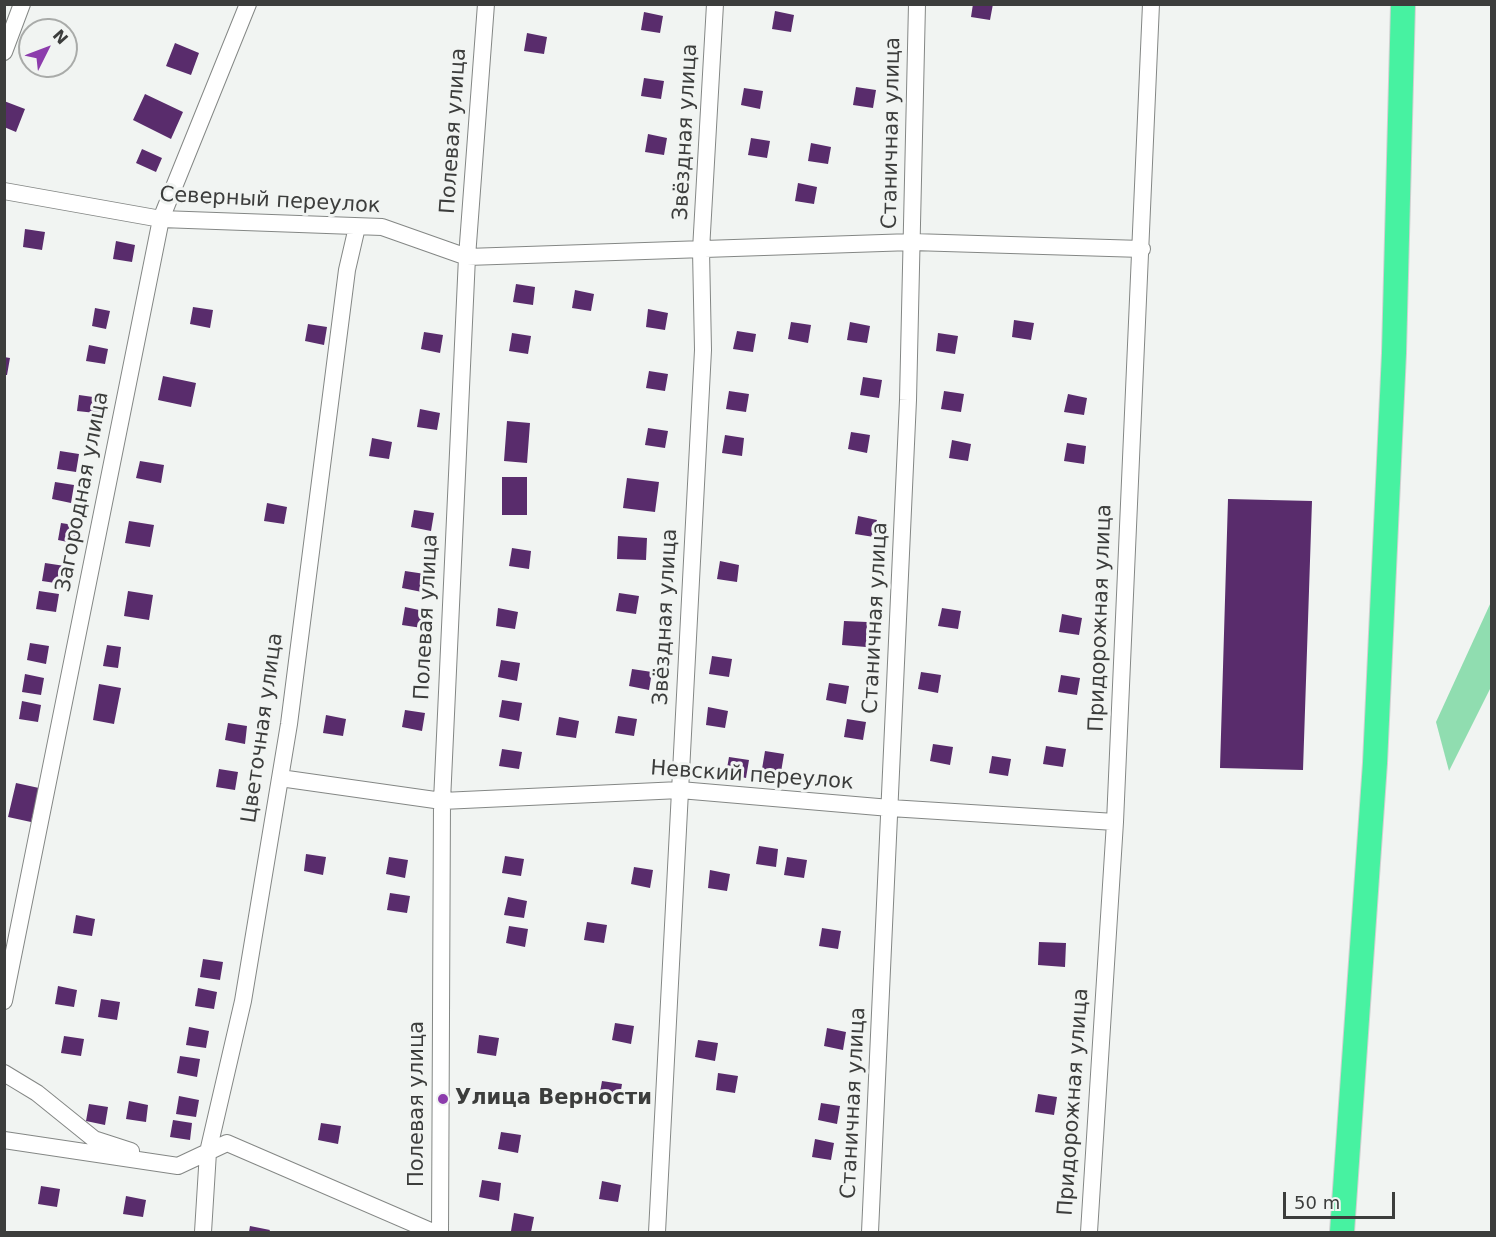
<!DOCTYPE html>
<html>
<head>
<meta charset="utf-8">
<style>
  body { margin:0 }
  #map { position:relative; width:1496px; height:1237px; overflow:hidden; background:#f1f4f2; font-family:"DejaVu Sans",sans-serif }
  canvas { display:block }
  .frame { position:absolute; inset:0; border:6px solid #3c3d3c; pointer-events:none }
  .north { position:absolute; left:18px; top:18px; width:60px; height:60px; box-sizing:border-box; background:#f1f4f2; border:2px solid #a9aba9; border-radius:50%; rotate:48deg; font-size:16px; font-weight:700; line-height:24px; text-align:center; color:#3c3d3c }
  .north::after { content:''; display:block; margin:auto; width:21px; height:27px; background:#8c3cac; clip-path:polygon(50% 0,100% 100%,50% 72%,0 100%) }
  .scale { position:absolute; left:1283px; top:1192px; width:112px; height:27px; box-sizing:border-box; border:3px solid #3c3d3c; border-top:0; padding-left:8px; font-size:18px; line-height:21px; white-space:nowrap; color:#3c3d3c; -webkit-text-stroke:4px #f1f4f2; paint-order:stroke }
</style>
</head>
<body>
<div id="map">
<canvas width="1496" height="1237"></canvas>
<div class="frame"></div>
<div class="north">N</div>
<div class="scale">50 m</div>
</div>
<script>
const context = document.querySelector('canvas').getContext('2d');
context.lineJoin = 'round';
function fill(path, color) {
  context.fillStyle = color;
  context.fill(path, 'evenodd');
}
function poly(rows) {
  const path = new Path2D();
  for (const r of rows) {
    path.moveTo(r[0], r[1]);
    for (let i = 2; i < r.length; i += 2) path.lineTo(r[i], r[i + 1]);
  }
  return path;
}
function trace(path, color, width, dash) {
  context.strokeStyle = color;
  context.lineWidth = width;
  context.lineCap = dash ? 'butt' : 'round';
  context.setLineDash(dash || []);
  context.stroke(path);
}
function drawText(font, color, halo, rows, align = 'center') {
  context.font = font + ' "DejaVu Sans",sans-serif';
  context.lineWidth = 6;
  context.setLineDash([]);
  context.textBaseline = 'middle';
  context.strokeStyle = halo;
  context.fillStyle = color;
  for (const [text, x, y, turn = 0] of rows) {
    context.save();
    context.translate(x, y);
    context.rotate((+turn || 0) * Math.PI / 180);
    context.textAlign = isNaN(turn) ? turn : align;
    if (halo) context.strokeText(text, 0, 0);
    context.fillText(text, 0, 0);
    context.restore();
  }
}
const green = poly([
  [1491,602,1491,687,1449,771,1436,722]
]);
const building = poly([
  [973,4,993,4,990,20,971,17],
  [775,11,794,15,791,32,772,29],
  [644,12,663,16,660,33,641,30],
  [527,33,547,37,544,54,524,51],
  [30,39,30,56,24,53],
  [175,43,199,53,191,75,166,66],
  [644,78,664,81,661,99,641,96],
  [856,87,876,90,873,108,853,105],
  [744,88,763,91,760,109,741,105],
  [145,94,183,112,171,139,133,120],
  [4,101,25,109,16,132,4,127],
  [648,134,667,138,664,155,645,152],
  [751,138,770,141,767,158,748,155],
  [811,143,831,147,828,164,808,161],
  [142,149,162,158,156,172,136,163],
  [798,183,817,187,814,204,795,201],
  [25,229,45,232,42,250,23,247],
  [116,241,135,245,132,262,113,259],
  [516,284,535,287,533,305,513,302],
  [575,290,594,294,591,311,572,308],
  [193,307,213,310,210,328,190,324],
  [95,308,110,311,106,329,92,326],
  [648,309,668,313,665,330,646,327],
  [1014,320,1034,323,1031,340,1012,337],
  [791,322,811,325,808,343,788,339],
  [850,322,870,326,867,343,847,340],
  [308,324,327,327,324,345,305,341],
  [737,331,756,334,753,352,733,349],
  [424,332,443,335,440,353,421,349],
  [512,333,531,336,528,354,509,351],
  [938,333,958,336,955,354,936,351],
  [89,345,108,349,105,364,86,361],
  [4,357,10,358,7,375,4,375],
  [649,371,668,374,665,391,646,388],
  [163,376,196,383,191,407,158,400],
  [863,377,882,380,879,398,860,395],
  [729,391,749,394,746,412,726,409],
  [944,391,964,394,961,412,941,409],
  [1068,394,1087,398,1084,415,1064,412],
  [79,395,107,399,105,414,77,411],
  [420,409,440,413,437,430,417,427],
  [507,421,530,423,527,463,504,461],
  [648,428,668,431,665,448,645,445],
  [851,432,870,435,867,453,848,449],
  [725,435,744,438,742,456,722,453],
  [372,438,392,442,389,459,369,456],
  [952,440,971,444,968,461,949,458],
  [1067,443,1086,446,1084,464,1064,461],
  [60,451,79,454,76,472,57,469],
  [140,461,164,465,161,483,136,478],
  [502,477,527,477,527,515,502,515],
  [627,478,659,482,655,512,623,508],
  [55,482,74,485,71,503,52,499],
  [1228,499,1312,501,1303,770,1220,768],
  [267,503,287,507,284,524,264,521],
  [414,510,434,513,431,531,411,527],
  [858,516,877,520,874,537,855,534],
  [129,521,154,525,150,547,125,543],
  [61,523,80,526,77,544,58,540],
  [618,536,647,538,646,560,617,559],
  [512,548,531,551,529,569,509,566],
  [720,561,739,565,737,582,717,579],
  [45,563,65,566,62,584,42,581],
  [405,571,425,574,422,592,402,588],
  [39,591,59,594,56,612,36,609],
  [128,591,153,595,149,620,124,616],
  [619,593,639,596,636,614,616,611],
  [405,607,424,611,422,628,402,625],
  [498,608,518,612,515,629,496,626],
  [942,608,961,611,958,629,938,626],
  [1062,614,1082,618,1079,635,1059,632],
  [844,621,867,622,866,647,842,645],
  [30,643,49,646,46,664,27,660],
  [107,645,121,647,118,668,103,666],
  [712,656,732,659,729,677,709,674],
  [501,660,520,663,517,681,498,677],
  [632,669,652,672,649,690,629,686],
  [921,672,941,675,938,693,918,689],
  [25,674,44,678,41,695,22,692],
  [1061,675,1080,678,1077,695,1058,692],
  [829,683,849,686,846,704,826,700],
  [99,684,121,688,114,724,93,720],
  [502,700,522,703,519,721,499,717],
  [22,701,41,705,38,722,19,719],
  [708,707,728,711,725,728,706,725],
  [405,710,425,713,422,731,402,727],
  [326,715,346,719,343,736,323,733],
  [618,716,637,719,634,736,615,733],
  [559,717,579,721,576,738,556,735],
  [847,719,866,722,863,740,844,737],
  [228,723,247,726,245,744,225,740],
  [933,744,953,747,950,765,930,761],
  [1046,746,1066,749,1063,767,1043,764],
  [502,749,522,752,519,769,499,766],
  [765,751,784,754,781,772,762,769],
  [992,756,1011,759,1008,776,989,773],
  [729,757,749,760,746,778,726,774],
  [219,769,238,772,235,790,216,787],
  [16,783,39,788,31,822,8,817],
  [759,846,778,849,776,867,756,864],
  [306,854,326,857,323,875,304,871],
  [505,856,524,859,521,876,502,873],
  [389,857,408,860,405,878,386,874],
  [787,857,807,860,804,878,784,875],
  [634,867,653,870,650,888,631,884],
  [710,870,730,874,727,891,708,888],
  [390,893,410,896,407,913,387,910],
  [508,897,527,901,524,918,504,915],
  [76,915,95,919,92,936,73,933],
  [587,922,607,925,604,943,584,940],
  [509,926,528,929,525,947,506,943],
  [822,928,841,931,838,949,819,946],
  [1039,942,1066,943,1065,967,1038,965],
  [203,959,223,962,220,980,200,977],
  [58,986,77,990,74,1007,55,1004],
  [198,988,217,992,214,1009,195,1006],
  [101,999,120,1002,117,1020,98,1017],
  [615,1023,634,1026,631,1044,612,1040],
  [189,1027,209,1031,206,1048,186,1045],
  [827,1028,846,1032,843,1050,824,1046],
  [479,1035,499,1038,496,1056,477,1053],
  [64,1036,84,1039,81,1056,61,1053],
  [698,1040,718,1043,715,1061,695,1057],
  [180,1056,200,1059,197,1077,177,1073],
  [718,1073,738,1076,735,1093,716,1090],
  [602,1081,622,1084,619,1102,599,1098],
  [1038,1094,1057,1097,1054,1115,1035,1112],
  [179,1096,199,1100,196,1117,176,1114],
  [129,1101,148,1105,146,1122,126,1119],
  [821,1103,840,1106,837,1124,818,1120],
  [89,1104,108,1107,105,1125,86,1121],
  [173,1120,192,1123,190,1140,170,1137],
  [321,1123,341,1126,338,1144,318,1140],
  [501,1132,521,1135,518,1153,498,1149],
  [815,1139,834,1143,831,1160,812,1157],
  [482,1180,501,1183,499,1201,479,1197],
  [602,1181,621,1185,618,1202,599,1199],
  [41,1186,60,1189,57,1207,38,1204],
  [126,1196,146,1200,143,1217,123,1214],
  [514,1213,534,1217,531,1232,511,1231],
  [250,1226,270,1230,269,1232,249,1232]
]);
const minor = poly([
  [4,52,22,4],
  [4,191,161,219,382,227,467,257,912,242,1142,249],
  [280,778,442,801,680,790,890,808,1115,822],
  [4,1001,161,219,248,4],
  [4,1073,37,1093,94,1139,131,1151],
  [4,1140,178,1166,227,1143,433,1232],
  [203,1232,208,1152,243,1001,289,724,347,270,357,227],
  [440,1232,442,801,467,257,486,4],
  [657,1232,703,350,701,250,715,4],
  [870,1232,908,400,917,4],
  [1089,1232,1115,822,1151,4]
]);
const highway = poly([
  [1342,1232,1375,763,1394,353,1403,4]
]);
const markers = [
  [443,1099,6,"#8c3cac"]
];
const streetNames = [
  ["Полевая улица",454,131,-86],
  ["Звёздная улица",686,132,-87],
  ["Станичная улица",892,133,-89],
  ["Северный переулок",270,201,3],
  ["Загородная улица",83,492,-79],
  ["Полевая улица",427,617,-87],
  ["Звёздная улица",666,617,-87],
  ["Станичная улица",876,618,-87],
  ["Придорожная улица",1101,618,-88],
  ["Цветочная улица",263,728,-82],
  ["Невский переулок",752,776,4],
  ["Придорожная улица",1074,1102,-86],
  ["Станичная улица",854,1103,-87],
  ["Полевая улица",418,1104,-90]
];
const poiNames = [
  ["Улица Верности",455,1099]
];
fill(green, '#90ddb0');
fill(building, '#592c6c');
trace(minor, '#848785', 18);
trace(highway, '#d0d0d0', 26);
trace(minor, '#fff', 16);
trace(highway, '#47f2a1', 24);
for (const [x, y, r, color] of markers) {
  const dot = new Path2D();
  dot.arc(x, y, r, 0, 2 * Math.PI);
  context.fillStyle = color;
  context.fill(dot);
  trace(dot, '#f1f4f2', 2);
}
drawText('21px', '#3c3d3c', '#f1f4f2', streetNames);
drawText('bold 21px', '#3c3d3c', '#f1f4f2', poiNames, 'left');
</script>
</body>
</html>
